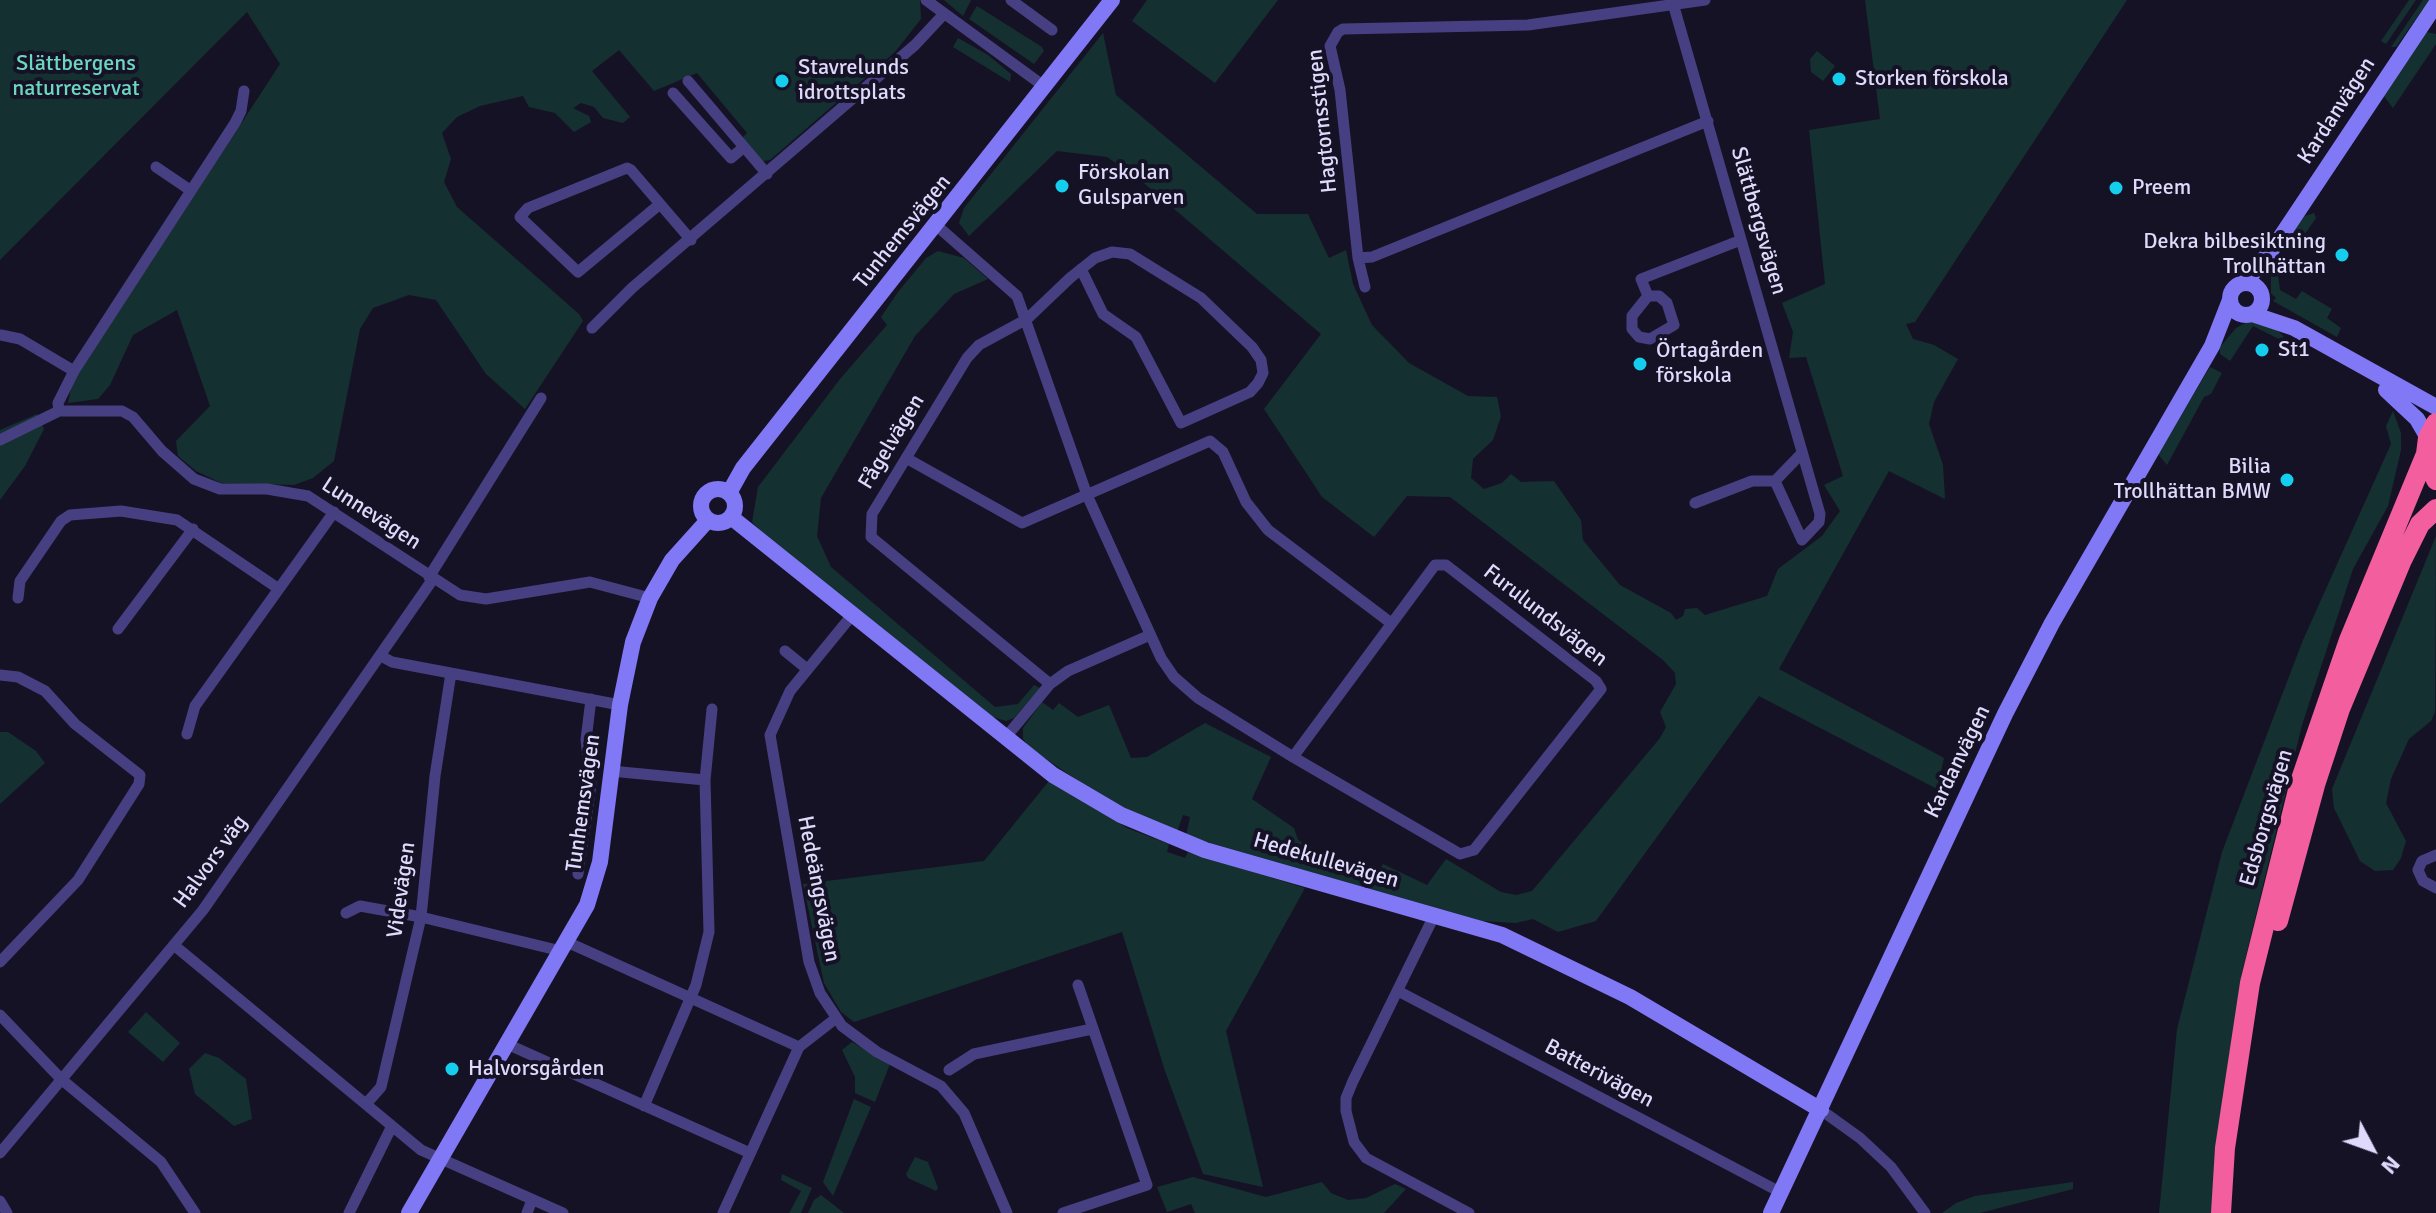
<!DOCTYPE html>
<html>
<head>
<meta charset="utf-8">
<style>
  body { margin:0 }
  #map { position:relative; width:2436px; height:1213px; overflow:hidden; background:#161226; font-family:Signika,sans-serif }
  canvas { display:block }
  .north { position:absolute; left:2332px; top:1109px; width:80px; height:80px; -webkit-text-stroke:6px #161226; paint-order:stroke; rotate:131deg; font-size:22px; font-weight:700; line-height:32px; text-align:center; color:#dfdafc }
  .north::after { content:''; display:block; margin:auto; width:28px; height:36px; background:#dfdafc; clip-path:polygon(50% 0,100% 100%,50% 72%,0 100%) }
</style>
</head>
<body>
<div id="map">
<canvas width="2436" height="1213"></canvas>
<div class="north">N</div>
</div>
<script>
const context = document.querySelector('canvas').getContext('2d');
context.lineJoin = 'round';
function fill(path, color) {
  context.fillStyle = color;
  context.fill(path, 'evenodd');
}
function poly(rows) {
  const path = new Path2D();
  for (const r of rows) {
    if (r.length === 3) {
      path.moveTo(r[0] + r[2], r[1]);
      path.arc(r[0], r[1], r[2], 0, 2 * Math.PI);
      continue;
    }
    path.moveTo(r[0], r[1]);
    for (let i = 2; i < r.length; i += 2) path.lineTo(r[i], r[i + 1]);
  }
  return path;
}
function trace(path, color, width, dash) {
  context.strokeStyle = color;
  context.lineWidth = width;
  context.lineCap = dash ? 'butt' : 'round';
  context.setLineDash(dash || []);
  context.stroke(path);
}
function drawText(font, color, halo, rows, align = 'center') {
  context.font = font + ' Signika,sans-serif';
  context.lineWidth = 8;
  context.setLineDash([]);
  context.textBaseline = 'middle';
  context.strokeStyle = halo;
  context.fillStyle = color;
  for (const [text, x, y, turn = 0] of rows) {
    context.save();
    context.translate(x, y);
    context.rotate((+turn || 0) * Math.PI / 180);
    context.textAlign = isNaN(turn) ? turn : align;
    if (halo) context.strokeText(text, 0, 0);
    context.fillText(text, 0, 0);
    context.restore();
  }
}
const green = poly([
  [0,0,920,0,921,19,895,52,770,160,763,161,751,149,742,138,747,133,697,73,654,91,619,50,592,71,630,117,623,123,603,118,594,107,581,103,573,108,589,116,591,122,574,132,555,113,529,107,523,96,480,106,457,117,442,133,451,159,444,182,457,207,579,314,583,321,525,409,486,374,436,300,409,295,373,308,360,329,334,461,313,478,294,485,221,483,196,471,178,456,176,441,210,406,177,310,133,335,110,385,98,399,68,403,72,383,280,64,247,12,0,260],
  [944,0,971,0,963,16],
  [1147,0,1278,0,1215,83,1132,21],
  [1865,0,2127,0,1915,322,1906,324,1913,339,1934,345,1958,359,1934,402,1929,424,1943,465,1945,499,1889,471,1779,669,1944,758,1937,789,1759,696,1596,921,1558,932,1533,919,1516,923,1482,921,1186,836,1190,817,1183,815,1177,832,1137,815,1086,786,1030,748,1023,739,1023,728,1042,702,1053,710,1059,703,1078,717,1109,705,1131,758,1147,757,1205,723,1271,757,1252,799,1294,828,1298,840,1373,880,1383,864,1427,885,1446,859,1501,892,1516,895,1532,891,1660,738,1666,727,1660,712,1676,684,1675,673,1663,660,1450,497,1407,496,1374,537,1322,497,1264,409,1321,334,1139,179,1107,157,1057,151,969,236,959,223,964,208,1103,33,1116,95,1257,214,1308,214,1329,258,1346,250,1353,284,1372,325,1409,363,1468,396,1497,397,1501,416,1493,440,1473,459,1471,478,1484,489,1502,483,1511,474,1521,482,1554,481,1581,520,1583,540,1620,585,1671,613,1676,620,1683,616,1685,609,1697,608,1705,615,1767,596,1778,569,1822,536,1840,511,1824,485,1843,476,1806,357,1789,358,1793,332,1782,303,1825,284,1809,130,1880,119],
  [2409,0,2416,0,2386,44,2381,41],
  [2423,0,2429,0,2396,47,2391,47],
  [977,6,1042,47,1044,51,1034,64,969,19],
  [2426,32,2436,34,2436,44,2393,108,2383,95],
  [958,38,988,55,1011,74,1010,82,953,47],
  [1817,51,1835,66,1823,81,1811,72,1810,59],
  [2314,213,2316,218,2300,241,2303,245,2300,249,2290,247,2288,240,2294,228,2305,216],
  [938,251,964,258,988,279,954,294,915,336,821,498,817,536,831,567,995,707,1018,704,1034,685,1040,688,1014,718,1006,721,990,716,768,539,752,522,758,487,840,379,887,325,881,317,898,292,926,258],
  [2286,259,2278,276,2280,290,2296,299,2302,291,2332,309,2327,318,2341,328,2337,337,2273,301,2276,298,2271,293,2271,270,2279,260],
  [2262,321,2273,326,2293,346,2253,326,2230,361,2220,354,2220,347,2236,328,2247,322],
  [2210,367,2222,373,2211,394,2204,397,2167,465,2158,454],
  [2393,411,2401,433,2401,450,2388,506,2353,569,2302,725,2242,972,2228,1065,2216,1213,2159,1213,2177,1029,2222,852,2303,640,2391,444,2386,426],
  [37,414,44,429,25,466,0,500,0,430],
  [2436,536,2435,712,2431,721,2409,739,2391,779,2386,803,2406,841,2401,858,2393,870,2375,871,2360,861,2334,808,2332,789],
  [0,732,8,732,36,751,45,763,0,804],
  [1049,781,1127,828,1169,844,1167,852,1185,858,1188,852,1305,888,1226,1031,1263,1187,1203,1174,1165,1071,1122,932,854,1022,841,1012,824,983,803,884,984,861],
  [146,1012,180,1043,163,1062,128,1032],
  [852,1042,890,1064,875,1102,855,1093,855,1077,842,1050],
  [205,1053,219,1058,246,1079,252,1119,234,1126,195,1094,189,1069],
  [854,1099,871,1107,833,1196,823,1182],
  [915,1157,928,1162,938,1188,936,1191,908,1178,906,1174],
  [782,1174,812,1188,801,1213,789,1213,801,1191,781,1180],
  [1193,1177,1266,1197,1322,1182,1331,1193,1348,1200,1366,1198,1395,1184,1406,1189,1384,1213,1195,1213,1191,1204,1167,1212,1157,1187],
  [2073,1182,2073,1189,1980,1213,1942,1213,1956,1203,1975,1196],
  [821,1195,844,1213,808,1213,814,1200]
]);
const street = poly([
  [926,0,1045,87],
  [1011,0,1052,30],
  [1672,0,1820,514,1819,522,1802,540,1775,481,1801,454],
  [688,81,767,174],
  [673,93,731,158,744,147],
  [156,167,190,190],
  [660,204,578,272,520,217,528,208,627,168,631,170,691,240],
  [936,225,1017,296,1087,495,1161,658,1174,677,1198,698,1293,757,1460,854,1474,850,1601,689,1596,681,1446,565,1435,565,1293,757],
  [1358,258,1372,257,1708,121],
  [1081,269,1103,314,1136,337,1181,423,1250,392,1258,383,1263,373,1261,360,1252,347,1201,298,1130,254,1112,252,1095,258,1070,278,1027,319,979,345,967,358,872,514,871,537,1050,684,1068,671,1150,635],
  [1365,287,1358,258,1340,90,1330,46,1338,32,1343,29,1528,25,1705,0],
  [1648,296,1659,296,1667,303,1674,325,1650,339,1639,337,1632,329,1632,316,1648,296,1641,279,1741,240],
  [592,328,632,288,915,45,943,15],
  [1,335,20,339,74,371],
  [59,411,58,403,74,371,235,123,241,111,244,91],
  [0,440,59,411,122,411,133,417,162,451,194,479,220,489,267,489,308,496,460,595,486,599,590,582,650,598],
  [906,458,1022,523,1210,441,1223,452,1246,502,1268,530,1391,623],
  [1695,503,1752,481,1775,481],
  [429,577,541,398],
  [18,598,20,581,61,521,70,515,121,511,177,520,279,589],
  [853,614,790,691,770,735,809,962,820,993,842,1026,877,1052,941,1086,964,1113,1007,1213],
  [118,629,193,529],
  [785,651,807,669],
  [381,656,392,662,620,705],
  [0,675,18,677,45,691,75,724,140,775,139,784,78,880,0,962],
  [187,734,195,706,334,512],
  [1006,737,1050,684],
  [611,771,705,780],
  [2436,855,2422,861,2418,870,2423,881,2436,888],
  [578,874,591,784,586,740,591,699],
  [346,913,360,906,421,917,561,951],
  [1434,916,1353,1081,1346,1098,1346,1111,1354,1142,1366,1158,1469,1213],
  [567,942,799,1047],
  [175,946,421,1150,563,1213],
  [1398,991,1780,1192],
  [0,1015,61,1079,161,1162,195,1213],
  [507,1044,750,1153],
  [949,1070,974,1054,1092,1029],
  [366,1104,381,1087,421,917,435,776,451,673],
  [644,1106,696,985,709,932,705,780,712,709],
  [1821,1110,1860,1138,1891,1167,1925,1213],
  [0,1153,203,910,433,579],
  [0,1201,7,1213],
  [349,1213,392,1126],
  [527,1213,532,1200],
  [723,1213,799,1047,835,1019],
  [1063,1213,1147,1185,1078,985]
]);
const secondary = poly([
  [2246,299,16],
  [2245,283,2276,244,2436,4],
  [2252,314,2294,328,2436,407],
  [2386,390,2417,419,2428,438],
  [718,506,17],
  [729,493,743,468,1112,0],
  [731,517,1053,775,1121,815,1205,850,1502,935,1630,997,1821,1110],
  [409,1213,587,905,600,862,620,705,633,642,650,598,672,560,708,520],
  [1771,1213,2005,714,2052,623,2212,346,2230,300]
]);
const highway = poly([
  [2436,423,2428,438,2426,454,2436,480],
  [2278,921,2315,785,2340,709,2402,560,2420,524,2436,509],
  [2221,1213,2225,1148,2250,983,2300,782,2349,640,2426,454]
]);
const markers = [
  [1839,79,8,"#15cded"],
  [782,81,8,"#15cded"],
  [1062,186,8,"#15cded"],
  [2116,188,8,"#15cded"],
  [2342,255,8,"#15cded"],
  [2262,350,8,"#15cded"],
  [1640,364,8,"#15cded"],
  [2287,480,8,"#15cded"],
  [452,1069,8,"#15cded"]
];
const parkNames = [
  ["Slättbergens",76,64],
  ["naturreservat",76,89]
];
const poiNames = [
  ["Stavrelunds",798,68],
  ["idrottsplats",798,93],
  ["Storken förskola",1855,79],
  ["Förskolan",1078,173],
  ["Gulsparven",1078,198],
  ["Preem",2132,188],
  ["Dekra bilbesiktning",2326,242,"right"],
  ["Trollhättan",2326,267,"right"],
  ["St1",2278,350],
  ["Örtagården",1656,351],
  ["förskola",1656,376],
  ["Bilia",2271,467,"right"],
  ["Trollhättan BMW",2271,492,"right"],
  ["Halvorsgården",468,1069]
];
const streetNames = [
  ["Kardanvägen",2337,111,-57],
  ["Hagtornsstigen",1323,121,-96],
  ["Slättbergsvägen",1758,221,74],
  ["Tunhemsvägen",903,232,-51],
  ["Fågelvägen",892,442,-59],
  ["Lunnevägen",371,514,33],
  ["Furulundsvägen",1545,616,38],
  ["Kardanvägen",1958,762,-64],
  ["Tunhemsvägen",584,803,-82],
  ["Edsborgsvägen",2267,818,-74],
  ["Hedekullevägen",1326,861,16],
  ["Halvors väg",211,862,-54],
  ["Hedeängsvägen",818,889,79],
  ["Videvägen",402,890,-82],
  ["Batterivägen",1599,1074,28]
];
fill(green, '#153030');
trace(street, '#464082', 11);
trace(secondary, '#8178f5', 16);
trace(highway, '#f35e9e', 20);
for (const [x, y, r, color] of markers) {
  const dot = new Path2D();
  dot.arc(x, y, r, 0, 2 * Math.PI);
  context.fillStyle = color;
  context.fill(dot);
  trace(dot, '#161226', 3);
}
drawText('22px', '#6bd7c1', '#161226', parkNames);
drawText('22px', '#dfdafc', '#161226', poiNames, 'left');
drawText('22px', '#dfdafc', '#161226', streetNames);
</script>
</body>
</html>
